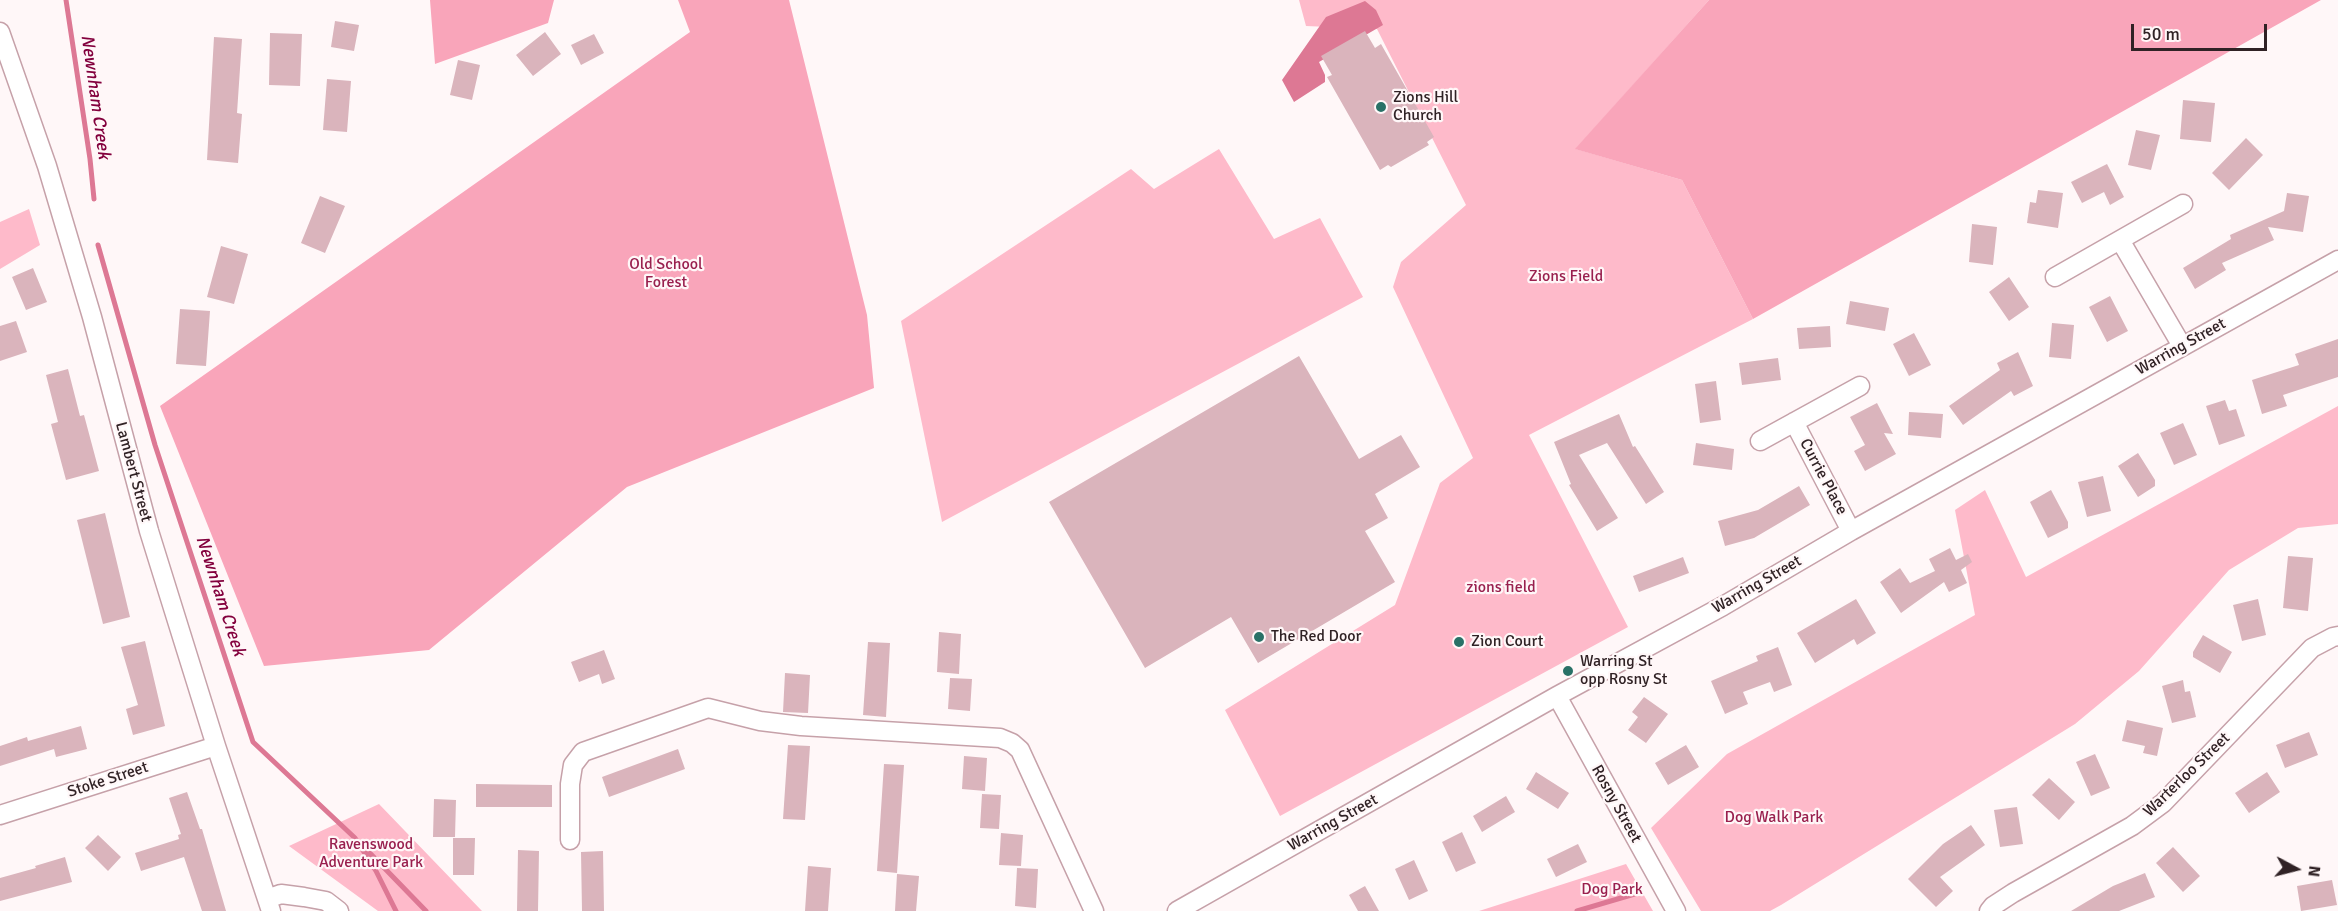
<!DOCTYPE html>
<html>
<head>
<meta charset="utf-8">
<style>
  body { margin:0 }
  #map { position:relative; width:2338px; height:911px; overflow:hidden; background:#fff7f8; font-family:Signika,sans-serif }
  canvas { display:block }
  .north { position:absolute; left:2266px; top:839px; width:60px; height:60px; -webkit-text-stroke:4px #fff7f8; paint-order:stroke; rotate:97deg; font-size:16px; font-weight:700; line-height:24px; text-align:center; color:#302225 }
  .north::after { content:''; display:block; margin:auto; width:21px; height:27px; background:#302225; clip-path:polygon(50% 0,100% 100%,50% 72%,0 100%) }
  .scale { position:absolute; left:2131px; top:24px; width:136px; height:27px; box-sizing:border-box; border:3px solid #302225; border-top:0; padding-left:8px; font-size:18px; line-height:21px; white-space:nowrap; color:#302225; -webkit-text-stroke:4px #fff7f8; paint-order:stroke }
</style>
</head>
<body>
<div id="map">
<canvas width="2338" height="911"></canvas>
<div class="north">N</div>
<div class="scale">50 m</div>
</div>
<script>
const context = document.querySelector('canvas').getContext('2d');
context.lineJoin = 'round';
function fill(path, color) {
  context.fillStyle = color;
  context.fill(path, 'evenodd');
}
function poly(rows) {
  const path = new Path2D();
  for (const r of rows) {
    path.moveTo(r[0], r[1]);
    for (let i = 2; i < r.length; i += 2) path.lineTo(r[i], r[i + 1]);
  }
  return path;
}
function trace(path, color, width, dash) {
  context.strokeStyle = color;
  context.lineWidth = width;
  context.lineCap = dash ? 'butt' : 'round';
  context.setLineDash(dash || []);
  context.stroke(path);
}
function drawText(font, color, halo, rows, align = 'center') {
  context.font = font + ' Signika,sans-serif';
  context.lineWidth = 4.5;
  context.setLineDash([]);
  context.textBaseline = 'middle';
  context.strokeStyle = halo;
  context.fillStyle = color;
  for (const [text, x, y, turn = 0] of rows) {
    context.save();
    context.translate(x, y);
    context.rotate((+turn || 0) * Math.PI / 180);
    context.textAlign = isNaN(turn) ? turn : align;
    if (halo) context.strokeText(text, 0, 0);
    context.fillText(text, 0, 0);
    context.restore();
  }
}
const green = poly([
  [1299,0,1709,0,1576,149,1682,180,1753,319,1529,435,1628,627,1280,816,1225,710,1395,605,1440,483,1473,458,1393,287,1401,262,1466,205,1377,29,1306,26],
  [1219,149,1274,239,1320,218,1363,297,942,522,901,321,1131,169,1154,189],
  [29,209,40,245,0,269,0,222],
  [2338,406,2338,524,2298,528,2229,570,2139,671,2075,724,1781,905,1770,911,1701,911,1651,828,1727,754,1975,615,1955,510,1985,490,2026,577],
  [379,804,482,911,378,911,289,846],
  [1626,864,1653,911,1479,911]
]);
const forest = poly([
  [430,0,554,0,548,23,435,64],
  [678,0,789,0,867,315,874,388,627,487,429,650,264,666,160,406,690,32],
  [1709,0,2321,0,1753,319,1682,180,1575,149]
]);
const water = poly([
  [1365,1,1376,10,1383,25,1319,62,1325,75,1325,82,1294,102,1282,80,1326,17]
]);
const stream = poly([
  [66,0,90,159,94,199],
  [98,245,155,445,253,742,355,838,376,871,396,911],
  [363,846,426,911],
  [1577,911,1638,893]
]);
const building = poly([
  [335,21,359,25,354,51,331,47],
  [1365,31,1375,48,1381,44,1434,137,1427,142,1429,145,1391,167,1388,165,1380,170,1327,77,1332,75,1321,56],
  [545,32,561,54,533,76,516,55],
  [270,33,302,34,300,86,269,85],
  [594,34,604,53,581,65,571,45],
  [214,37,242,39,237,113,242,114,238,163,207,160],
  [458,60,480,65,472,100,450,95],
  [327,79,351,81,347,132,323,130],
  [2183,100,2215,103,2211,142,2180,139],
  [2136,130,2160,135,2151,170,2128,165],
  [2246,138,2263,155,2229,190,2212,173],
  [2107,164,2124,197,2110,205,2104,192,2082,203,2071,182],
  [2038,190,2063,193,2058,228,2027,223,2030,202,2036,203],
  [2287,193,2309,196,2303,232,2268,227,2274,240,2222,263,2226,270,2195,289,2183,268,2231,239,2230,235,2284,211],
  [320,196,345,206,325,253,301,243],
  [1972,224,1997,227,1993,265,1969,262],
  [221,246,248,254,234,304,207,297],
  [33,268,47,302,26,310,12,277],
  [2009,277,2029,307,2009,321,1989,292],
  [2110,296,2128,331,2107,342,2089,307],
  [1850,301,1889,308,1885,331,1846,324],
  [180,309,210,311,206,366,176,364],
  [16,321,27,352,0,361,0,326],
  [2052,323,2074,325,2071,359,2049,357],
  [1830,326,1831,347,1799,349,1797,328],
  [1914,333,1931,365,1909,376,1893,344],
  [2338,339,2338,377,2283,395,2287,406,2262,414,2252,380,2299,365,2295,354],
  [2018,352,2033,386,2014,396,2011,391,1963,425,1949,406,2000,370,1997,363],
  [1299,356,1359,459,1401,435,1420,467,1375,494,1388,518,1365,531,1395,582,1258,663,1231,617,1145,668,1049,502],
  [1778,358,1781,380,1742,385,1739,363],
  [68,369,80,416,84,415,99,471,66,480,51,424,58,422,46,375],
  [1716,381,1721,420,1700,423,1695,384],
  [2225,400,2229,411,2236,409,2245,436,2219,445,2206,406],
  [1877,403,1893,434,1884,433,1896,454,1865,471,1854,451,1865,445,1850,417],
  [1909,412,1943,414,1941,438,1908,435],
  [1619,414,1633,447,1635,446,1664,492,1646,504,1607,443,1579,455,1618,518,1597,531,1569,485,1571,484,1554,442],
  [2183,423,2197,455,2174,465,2160,433],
  [1696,443,1734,449,1732,470,1693,465],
  [2138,453,2155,480,2155,486,2138,497,2118,466],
  [2103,476,2111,511,2087,517,2078,482],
  [1799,486,1810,505,1754,538,1725,546,1718,521,1758,510],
  [2051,490,2068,522,2068,528,2048,538,2030,502],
  [105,513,130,617,103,624,77,520],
  [1950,548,1956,560,1968,554,1972,562,1961,570,1967,583,1949,592,1944,582,1901,613,1880,582,1900,568,1910,583,1935,571,1929,559],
  [2288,556,2313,558,2308,611,2283,608],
  [1683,557,1689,573,1639,592,1633,576],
  [1856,599,1876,633,1857,645,1854,639,1815,663,1797,633],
  [2258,599,2266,635,2242,641,2233,605],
  [939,632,961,634,959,674,937,672],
  [2203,635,2232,652,2220,673,2193,657,2193,652],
  [145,641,165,726,133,735,126,709,138,705,121,647],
  [868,642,890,643,886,717,863,715],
  [1778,647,1792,685,1774,692,1770,682,1743,692,1748,704,1725,714,1711,681,1758,661,1756,656],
  [604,650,615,679,602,684,599,674,579,682,571,662],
  [785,673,810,675,808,713,783,712],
  [950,678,972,679,970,711,948,709],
  [2183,680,2185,692,2190,691,2196,717,2172,723,2162,686],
  [1644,697,1668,714,1646,743,1628,730,1638,717,1632,712],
  [2127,720,2163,728,2157,756,2143,753,2145,746,2122,741],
  [81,726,87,749,56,757,54,749,0,766,0,746,27,737,28,741],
  [2309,732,2318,755,2285,768,2276,745],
  [788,745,810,746,805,820,783,819],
  [1686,745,1699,767,1668,785,1655,763],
  [678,749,685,769,609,797,602,777],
  [2095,754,2110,788,2091,796,2076,762],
  [964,756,987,758,985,791,962,789],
  [884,764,904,765,897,873,877,871],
  [1536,772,1569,793,1558,809,1526,789],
  [2267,772,2280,792,2249,813,2235,793],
  [2049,778,2075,802,2059,820,2032,795],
  [476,784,552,785,552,807,476,807],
  [187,792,200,829,202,829,226,911,202,911,184,857,141,871,135,853,179,839,178,835,181,834,169,798],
  [982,794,1001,795,999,829,980,828],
  [1506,796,1515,812,1482,832,1473,816],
  [434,799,456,800,455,837,433,837],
  [2017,807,2023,844,2000,847,1994,810],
  [1971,825,1985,845,1940,877,1953,891,1936,907,1908,879,1943,844],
  [1462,832,1476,863,1456,872,1442,842],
  [1001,833,1023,835,1021,866,999,865],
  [98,835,121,857,108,871,85,848],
  [453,838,475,838,474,875,453,875],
  [1578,844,1587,862,1556,877,1547,859],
  [2173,847,2200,876,2183,892,2156,863],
  [518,850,539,851,538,911,517,911],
  [603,851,604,911,582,911,581,852],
  [65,857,72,882,0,901,0,878,36,868,35,866],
  [1414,860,1428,891,1409,900,1395,869],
  [808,866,831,868,828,911,805,911],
  [1017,868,1038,869,1036,908,1015,906],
  [2145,873,2155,897,2119,911,2071,911,2113,886],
  [897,874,919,876,916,911,895,911],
  [2332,880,2337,905,2301,911,2297,886],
  [1365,886,1379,911,1358,911,1349,895]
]);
const minor = poly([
  [0,32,47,166,92,317,149,531,216,746,271,911],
  [2120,240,2182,346],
  [2055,277,2183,204],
  [1794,422,1851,531],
  [1760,441,1860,386],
  [1557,696,1676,911],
  [0,815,216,746],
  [570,840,570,784,573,765,583,752,708,708,760,721,801,726,1000,738,1012,743,1020,750,1094,911],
  [267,899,281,894,304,897,326,901,339,911],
  [1177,911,1557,696,1723,606,1851,531,2338,260],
  [1989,911,1993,906,2013,893,2132,826,2163,803,2312,648,2333,637,2338,636]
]);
const markers = [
  [1381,107,6,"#297167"],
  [1259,637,6,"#297167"],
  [1459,642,6,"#297167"],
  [1568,671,6,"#297167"]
];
const poiNames = [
  ["Zions Hill",1393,98],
  ["Church",1393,116],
  ["The Red Door",1271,637],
  ["Zion Court",1471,642],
  ["Warring St",1580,662],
  ["opp Rosny St",1580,680]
];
const parkNames = [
  ["Old School",666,265],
  ["Forest",666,283],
  ["Zions Field",1566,277],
  ["zions field",1501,588],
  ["Dog Walk Park",1774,818],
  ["Ravenswood",371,845],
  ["Adventure Park",371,863],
  ["Dog Park",1612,890]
];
const streetNames = [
  ["Warring Street",2181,347,-29],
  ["Lambert Street",133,472,75],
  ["Currie Place",1823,477,62],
  ["Warring Street",1757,585,-30],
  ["Warterloo Street",2187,775,-44],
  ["Stoke Street",108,780,-18],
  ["Rosny Street",1616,804,61],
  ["Warring Street",1333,823,-29]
];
const waterNames = [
  ["Newnham Creek",95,97,82],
  ["Newnham Creek",220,596,72]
];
fill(green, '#febaca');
fill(forest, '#f9a5ba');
fill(water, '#dd7894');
trace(stream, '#dd7894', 5);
fill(building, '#dab4bc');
trace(minor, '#c6a1a9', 21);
trace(minor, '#fff', 18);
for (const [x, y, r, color] of markers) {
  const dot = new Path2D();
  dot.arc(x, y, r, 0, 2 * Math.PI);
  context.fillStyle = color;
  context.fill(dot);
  trace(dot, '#fff7f8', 2);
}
drawText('16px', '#302225', '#fff7f8', poiNames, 'left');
drawText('16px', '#99204e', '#fff7f8', parkNames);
drawText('16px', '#302225', '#fff7f8', streetNames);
drawText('italic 18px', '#83003d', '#fff7f8', waterNames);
</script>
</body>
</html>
